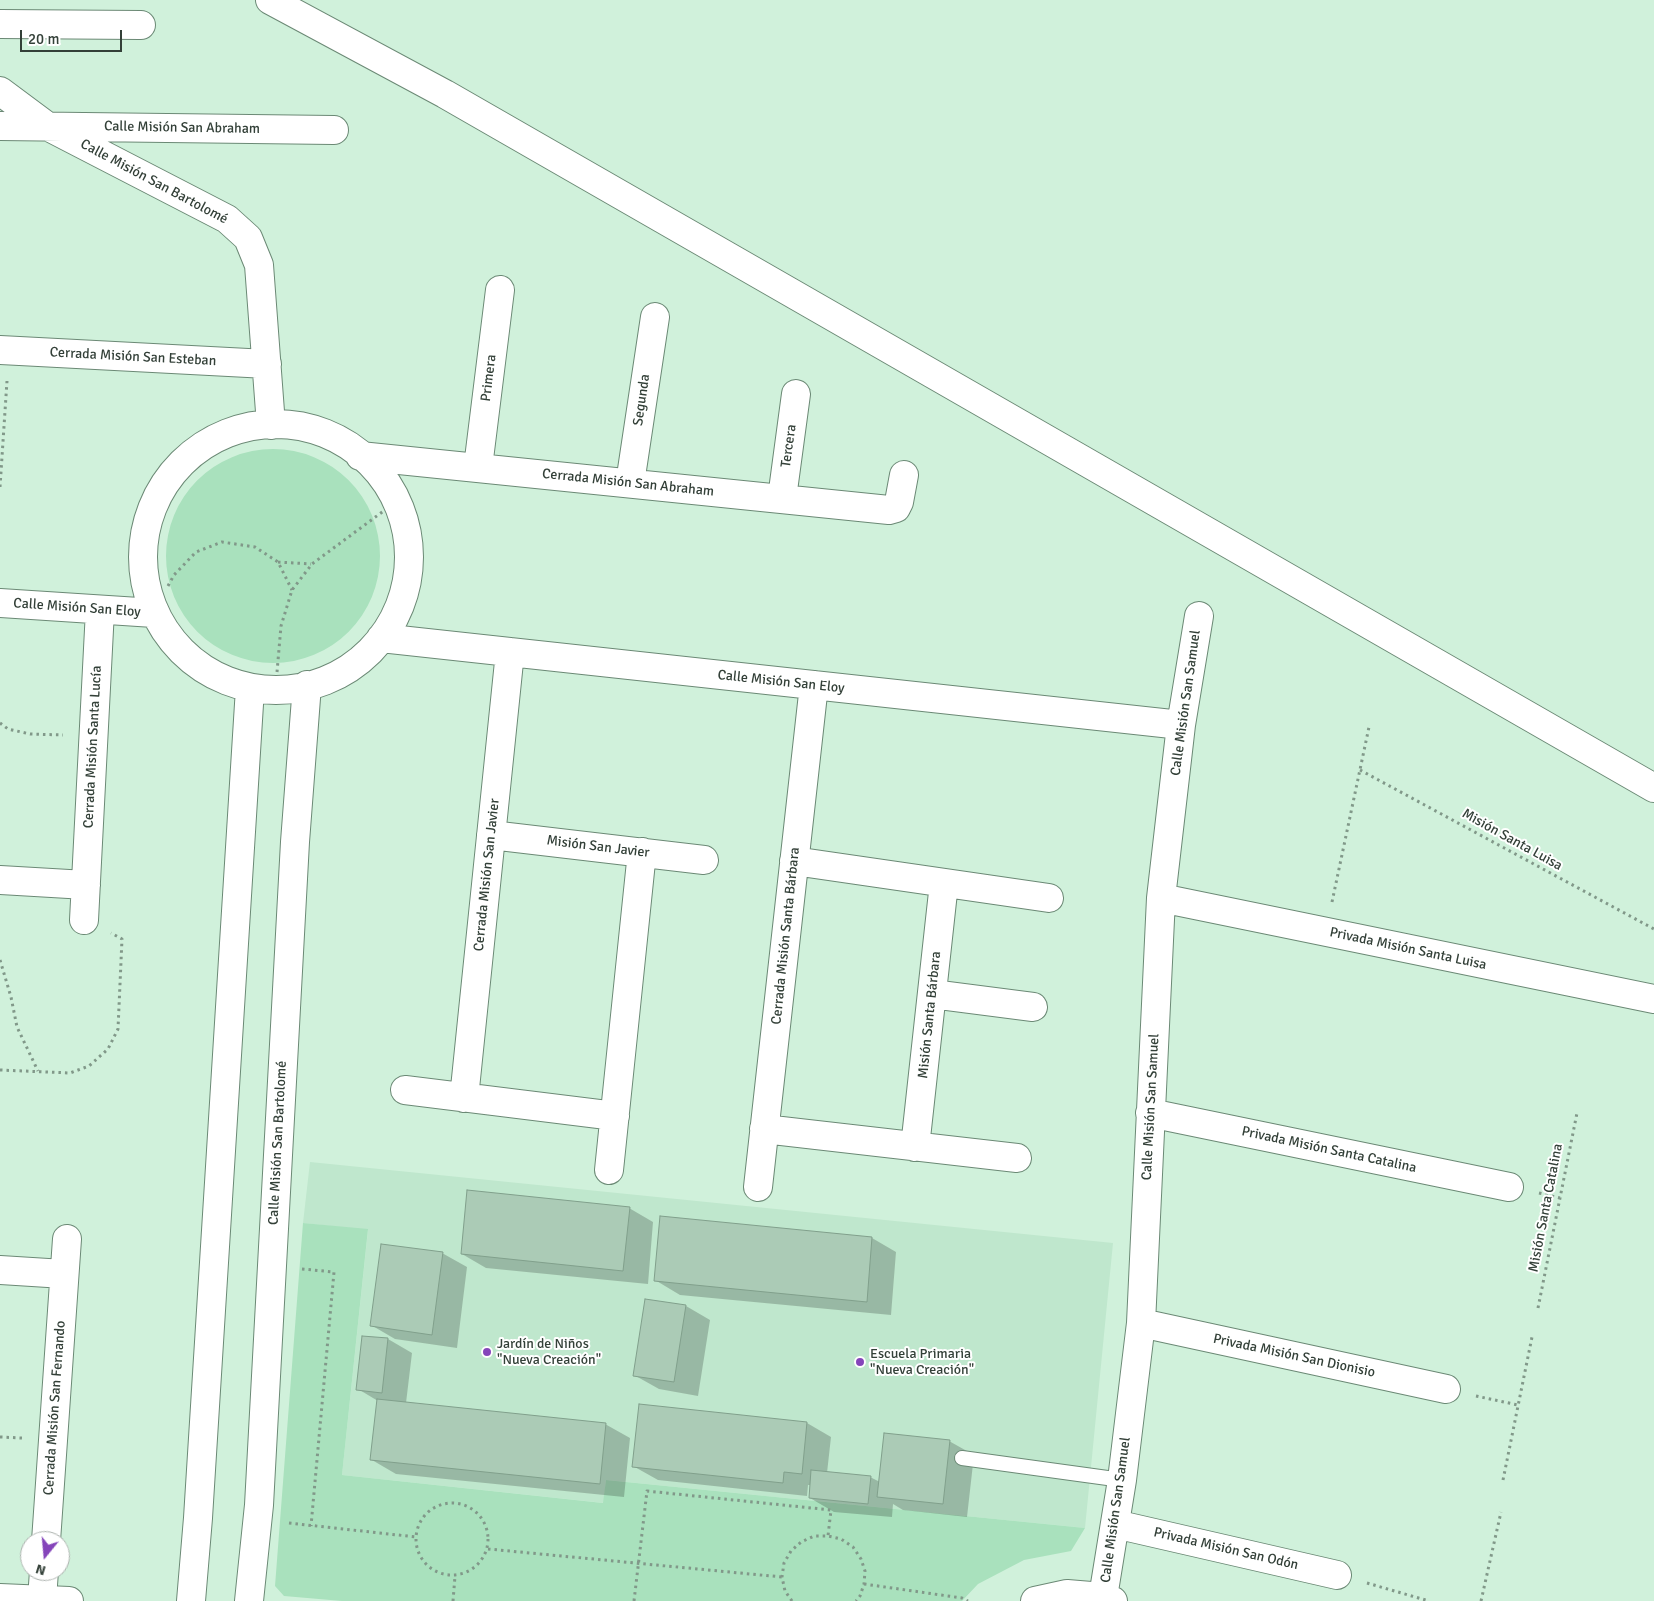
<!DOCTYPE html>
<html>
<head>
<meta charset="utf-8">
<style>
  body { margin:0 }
  #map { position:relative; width:1654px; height:1601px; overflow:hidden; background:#d0f1db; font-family:Signika,sans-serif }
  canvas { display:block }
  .north { position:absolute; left:20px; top:1531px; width:50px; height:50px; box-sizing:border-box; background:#fff; border:1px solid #adb3af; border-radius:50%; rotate:197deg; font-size:14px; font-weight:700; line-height:20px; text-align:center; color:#334038 }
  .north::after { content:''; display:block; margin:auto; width:18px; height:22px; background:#8545ba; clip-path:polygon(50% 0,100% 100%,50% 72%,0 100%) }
  .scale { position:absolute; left:20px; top:30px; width:102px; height:22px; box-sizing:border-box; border:2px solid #334038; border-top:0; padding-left:6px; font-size:15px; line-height:18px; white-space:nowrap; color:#334038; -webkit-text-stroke:4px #fff; paint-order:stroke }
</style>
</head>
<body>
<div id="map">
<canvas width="1654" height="1601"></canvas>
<div class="north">N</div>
<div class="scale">20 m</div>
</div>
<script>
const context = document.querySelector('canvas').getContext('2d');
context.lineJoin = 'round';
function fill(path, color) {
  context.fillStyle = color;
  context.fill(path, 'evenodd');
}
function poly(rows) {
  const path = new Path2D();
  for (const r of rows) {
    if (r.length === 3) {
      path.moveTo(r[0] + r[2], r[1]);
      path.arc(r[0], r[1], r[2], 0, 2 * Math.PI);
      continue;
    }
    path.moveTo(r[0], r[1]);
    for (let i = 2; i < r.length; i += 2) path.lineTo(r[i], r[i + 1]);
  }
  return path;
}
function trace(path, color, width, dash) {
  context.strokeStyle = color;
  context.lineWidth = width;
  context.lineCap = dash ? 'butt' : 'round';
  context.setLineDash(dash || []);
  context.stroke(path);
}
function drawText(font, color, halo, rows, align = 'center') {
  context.font = font + ' Signika,sans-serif';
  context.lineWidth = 4;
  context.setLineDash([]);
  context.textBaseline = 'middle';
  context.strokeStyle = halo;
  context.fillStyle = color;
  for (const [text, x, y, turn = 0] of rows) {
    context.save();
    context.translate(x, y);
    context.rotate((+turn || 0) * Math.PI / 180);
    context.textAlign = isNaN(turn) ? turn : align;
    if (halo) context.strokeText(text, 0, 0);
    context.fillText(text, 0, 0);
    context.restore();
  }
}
const built = poly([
  [310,1162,1113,1243,1085,1528,606,1480,604,1503,342,1475,368,1230,303,1223]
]);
const green = poly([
  [273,556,107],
  [303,1223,368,1229,342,1475,603,1503,606,1480,1085,1528,1071,1551,1024,1560,978,1584,962,1601,342,1601,284,1596,275,1586]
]);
const shadow = poly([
  [629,1208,653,1222,648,1284,486,1268,462,1254],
  [661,1218,872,1238,896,1252,891,1315,680,1295,655,1280],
  [442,1253,467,1267,457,1348,395,1339,371,1325],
  [686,1306,710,1320,698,1396,659,1389,634,1375],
  [388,1339,412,1353,406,1403,605,1424,630,1438,624,1497,396,1474,372,1460,378,1401,358,1389],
  [640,1405,807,1423,831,1437,827,1473,870,1477,880,1482,949,1441,974,1455,967,1517,903,1510,893,1504,892,1517,834,1512,810,1498,811,1485,808,1485,807,1496,658,1480,633,1466]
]);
const building = poly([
  [467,1190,630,1207,623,1271,461,1254,467,1190],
  [660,1216,872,1237,867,1302,654,1281,660,1216],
  [381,1244,443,1252,432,1335,370,1326,381,1244],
  [645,1299,686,1305,674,1382,633,1376,645,1299],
  [362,1336,388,1338,382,1393,356,1390,362,1336],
  [377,1399,606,1423,600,1484,370,1460,377,1399],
  [639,1404,807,1422,802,1474,784,1472,783,1483,632,1467,639,1404],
  [884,1433,950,1440,943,1504,877,1497,884,1433],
  [811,1470,871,1476,868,1504,809,1498,811,1470]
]);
const path = poly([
  [0,487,7,381],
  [278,562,311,564],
  [168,586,174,575,196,552,222,542,255,547,278,562,292,590],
  [277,672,281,626,292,590,312,564,397,501],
  [0,723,8,729,30,734,63,735],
  [1360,770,1654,929],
  [1332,902,1369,727],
  [0,960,11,997,17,1027,38,1071],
  [0,1070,70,1073,89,1066,108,1049,118,1029,122,939,111,933],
  [1539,1193,1560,1198],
  [302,1269,334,1272,311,1526],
  [1538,1308,1577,1113],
  [1476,1396,1518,1405],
  [0,1437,22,1438],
  [1503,1480,1532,1337],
  [452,1539,36],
  [289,1523,416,1537],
  [488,1549,782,1577],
  [1367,1583,1429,1601],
  [864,1584,962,1598,968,1601],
  [453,1601,455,1576],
  [634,1601,647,1491,831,1510,828,1536],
  [792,1601,785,1591,782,1577,784,1563,791,1551,801,1542,814,1536,828,1536,841,1539,853,1547,861,1559,865,1571,864,1584,860,1596,856,1601],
  [1481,1601,1501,1512]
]);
const lane = poly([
  [962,1458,1122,1480]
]);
const street = poly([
  [270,0,445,94,1654,788],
  [0,24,141,25],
  [0,91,47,126,227,219,248,238,259,265,271,425],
  [0,126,334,130],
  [0,350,267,364],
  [276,557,133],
  [360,456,889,510,896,508,899,502,904,475],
  [478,467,500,290],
  [630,483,655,317],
  [782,498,796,394],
  [0,603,154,613],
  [381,638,1181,725],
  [491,835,704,860],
  [794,861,1049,898],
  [0,880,86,885],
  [1161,898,1654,999],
  [84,920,100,610],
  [932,994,1033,1007],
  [405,1090,615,1116],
  [464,1098,510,652],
  [1150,1113,1509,1187],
  [764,1129,1017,1158],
  [915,1147,944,883],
  [609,1170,642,852],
  [758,1187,814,685],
  [0,1270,64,1274],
  [1141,1323,1446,1389],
  [1115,1524,1337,1575],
  [46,1541,67,1239],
  [1103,1597,1122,1480,1141,1323,1161,898,1181,725,1199,616],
  [0,1598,69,1601],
  [42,1599,44,1571],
  [191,1601,198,1518,250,688],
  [249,1601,259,1505,295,842,307,685],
  [1035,1601,1067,1594,1103,1597,1113,1601]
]);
const markers = [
  [487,1352,5,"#8545ba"],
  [860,1362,5,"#8545ba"]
];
const streetNames = [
  ["Calle Misión San Abraham",182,128,1],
  ["Calle Misión San Bartolomé",154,182,28],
  ["Cerrada Misión San Esteban",133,357,3],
  ["Primera",489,378,-83],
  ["Segunda",642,400,-82],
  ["Tercera",789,446,-82],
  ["Cerrada Misión San Abraham",628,483,6],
  ["Calle Misión San Eloy",77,608,4],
  ["Calle Misión San Eloy",781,682,6],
  ["Calle Misión San Samuel",1186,703,-82],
  ["Cerrada Misión Santa Lucía",93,747,-87],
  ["Misión Santa Luisa",1512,840,29],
  ["Misión San Javier",598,847,7],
  ["Cerrada Misión San Javier",487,875,-84],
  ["Cerrada Misión Santa Bárbara",786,936,-84],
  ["Privada Misión Santa Luisa",1408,949,12],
  ["Misión Santa Bárbara",930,1015,-84],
  ["Calle Misión San Samuel",1151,1107,-87],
  ["Calle Misión San Bartolomé",278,1143,-87],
  ["Privada Misión Santa Catalina",1329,1150,12],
  ["Misión Santa Catalina",1546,1208,-79],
  ["Privada Misión San Dionisio",1294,1356,12],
  ["Cerrada Misión San Fernando",55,1408,-86],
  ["Calle Misión San Samuel",1116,1510,-82],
  ["Privada Misión San Odón",1226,1549,13]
];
const poiNames = [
  ["Jardín de Niños",497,1344],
  ["\"Nueva Creación\"",497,1360],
  ["Escuela Primaria",870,1354],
  ["\"Nueva Creación\"",870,1370]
];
fill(built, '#bfe7cd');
fill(green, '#a9e1bd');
fill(shadow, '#0003');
fill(building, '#abcbb6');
trace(building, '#81a08c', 1);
trace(lane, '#6b8975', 16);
trace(street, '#6b8975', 30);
trace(path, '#819889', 3, [2.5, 4]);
trace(lane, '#fff', 14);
trace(street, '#fff', 28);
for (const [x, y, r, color] of markers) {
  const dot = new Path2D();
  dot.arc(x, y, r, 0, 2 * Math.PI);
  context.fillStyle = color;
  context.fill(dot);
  trace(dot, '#fff', 2);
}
drawText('14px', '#334038', '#fff', streetNames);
drawText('14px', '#334038', '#fff', poiNames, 'left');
</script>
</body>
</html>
